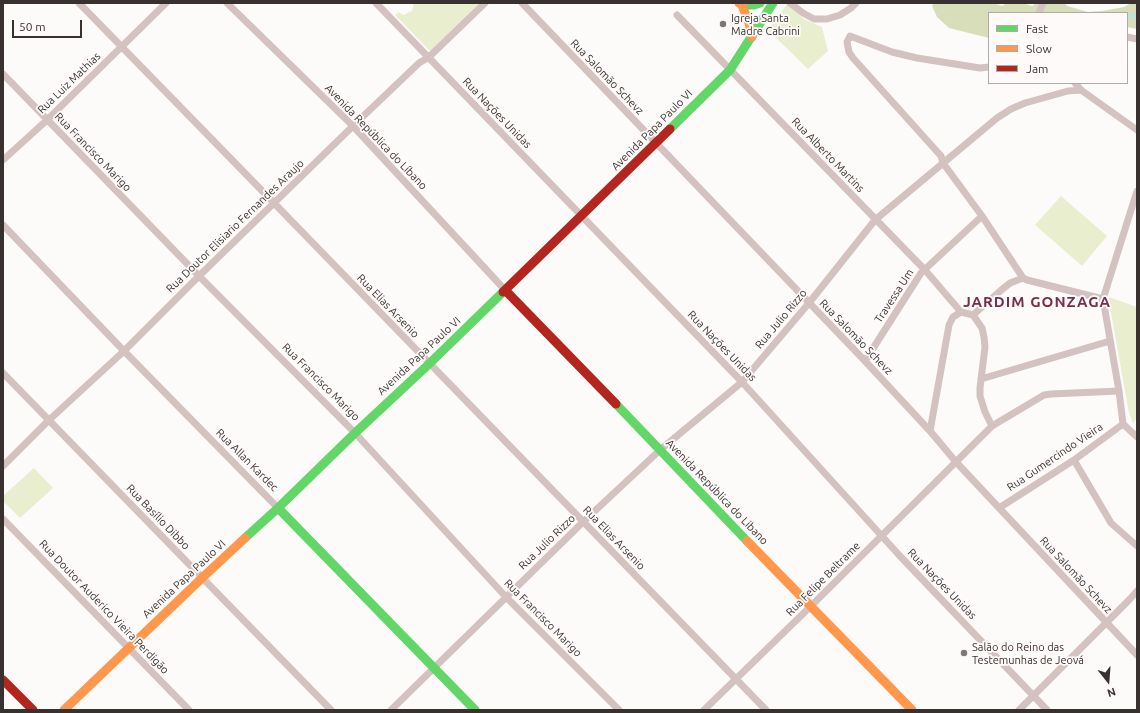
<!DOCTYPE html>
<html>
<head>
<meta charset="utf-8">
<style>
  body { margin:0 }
  #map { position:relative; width:1140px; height:713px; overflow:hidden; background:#fdfbfa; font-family:Ubuntu,sans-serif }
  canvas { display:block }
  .frame { position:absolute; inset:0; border:4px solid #38312f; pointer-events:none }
  .legend { position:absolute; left:988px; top:12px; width:140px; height:72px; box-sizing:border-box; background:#fefaf9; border:1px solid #afaaa8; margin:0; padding:5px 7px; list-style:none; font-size:12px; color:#38312f }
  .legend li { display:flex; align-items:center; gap:8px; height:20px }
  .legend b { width:20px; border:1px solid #afaaa8 }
  .north { position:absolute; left:1088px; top:661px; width:40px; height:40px; -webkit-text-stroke:3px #fefaf9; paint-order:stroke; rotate:163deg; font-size:11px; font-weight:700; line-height:16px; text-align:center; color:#38312f }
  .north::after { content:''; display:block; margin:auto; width:14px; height:18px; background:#38312f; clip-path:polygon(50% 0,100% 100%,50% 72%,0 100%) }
  .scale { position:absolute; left:12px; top:20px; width:70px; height:18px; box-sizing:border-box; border:2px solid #38312f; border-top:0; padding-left:5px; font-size:12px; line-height:14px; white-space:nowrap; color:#38312f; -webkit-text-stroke:3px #fefaf9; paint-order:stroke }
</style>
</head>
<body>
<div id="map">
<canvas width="1140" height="713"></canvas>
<div class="frame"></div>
<ul class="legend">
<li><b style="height:5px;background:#63d668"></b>Fast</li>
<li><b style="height:5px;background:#ff974d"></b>Slow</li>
<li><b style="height:5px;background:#b3261e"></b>Jam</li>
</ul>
<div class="north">N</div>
<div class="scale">50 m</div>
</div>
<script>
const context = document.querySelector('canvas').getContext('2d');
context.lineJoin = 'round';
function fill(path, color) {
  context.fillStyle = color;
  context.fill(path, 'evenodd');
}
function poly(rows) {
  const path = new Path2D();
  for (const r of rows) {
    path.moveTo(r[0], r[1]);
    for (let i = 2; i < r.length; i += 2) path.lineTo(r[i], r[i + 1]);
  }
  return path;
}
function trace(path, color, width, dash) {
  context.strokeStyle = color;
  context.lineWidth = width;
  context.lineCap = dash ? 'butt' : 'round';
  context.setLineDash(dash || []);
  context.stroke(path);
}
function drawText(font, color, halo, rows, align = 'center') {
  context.font = font + ' Ubuntu,sans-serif';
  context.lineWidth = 3.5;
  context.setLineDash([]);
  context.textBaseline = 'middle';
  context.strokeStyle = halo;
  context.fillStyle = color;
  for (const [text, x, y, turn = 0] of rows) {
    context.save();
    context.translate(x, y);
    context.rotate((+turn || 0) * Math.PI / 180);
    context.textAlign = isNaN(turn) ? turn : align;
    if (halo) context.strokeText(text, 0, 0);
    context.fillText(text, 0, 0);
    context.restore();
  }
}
const green = poly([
  [414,3,481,3,431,52,395,15,399,12,403,15,412,11],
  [787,4,804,19,822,27,828,51,808,69,768,30],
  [1061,196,1107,236,1082,266,1035,225],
  [1109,297,1137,307,1137,417,1133,424,1129,413,1109,302],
  [34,468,53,488,20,518,3,501,3,496]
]);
const forest = poly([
  [934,3,993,3,1002,6,1007,3,1022,3,1032,6,1037,3,1065,3,1067,6,1088,12,1102,11,1124,7,1131,3,1137,3,1137,29,1127,27,1127,13,989,13,989,38,949,28,937,17,932,6]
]);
const stream = poly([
  [1127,15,1137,16]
]);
const street = poly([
  [79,3,274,203,766,710],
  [227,3,353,126,505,290],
  [376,3,742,382,899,555,1047,710],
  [522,3,865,361,930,431,956,462,1137,655],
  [790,3,803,13,814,19,827,19,840,15,851,8,856,3],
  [1039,13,1043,3],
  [677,15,925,270,961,312],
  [1127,37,1137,39],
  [989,67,980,68,917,58,892,52,850,36,847,42,849,52,853,58,941,156,943,163,982,216,1023,278,1027,280,1103,299],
  [3,74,199,276,355,433,506,597,619,710],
  [1075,83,1081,90,1137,130],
  [3,160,47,120,166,3],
  [1137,191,1103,299,1119,391,1123,424,1137,437],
  [3,225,124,351,278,508],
  [973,315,982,328,984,337,985,347,980,388,980,396,985,412,992,426],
  [973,315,999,292,1010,283,1023,278],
  [865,361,921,273,982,216],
  [3,373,331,710],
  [981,379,1110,341],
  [930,431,949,325,953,317,961,312,973,315],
  [1074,460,1111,523,1137,546],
  [3,466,48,421,124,351,199,276,353,126,419,63,429,57,485,3],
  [999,508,1074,460,1123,424],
  [3,519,189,710],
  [391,710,583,522,660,450,742,382,809,303,875,220,997,118,1011,109,1025,103,1068,91,1081,90],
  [704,710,811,606,992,426,1044,395,1051,394,1119,391],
  [1019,710,1129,600,1137,591]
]);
const fast = poly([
  [742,5,754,5,760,3],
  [670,129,730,70,773,3],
  [616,404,747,541],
  [278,508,475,710],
  [245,538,278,508,355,433,429,364,503,292]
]);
const slow = poly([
  [739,3,742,5,749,23,752,37],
  [747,541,912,710],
  [64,710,202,578,245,538]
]);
const jam = poly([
  [505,290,616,404],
  [503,292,670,129],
  [3,680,33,710]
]);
const markers = [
  [723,24,4,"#7d7876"],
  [964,653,4,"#7d7876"]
];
const poiNames = [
  ["Igreja Santa",731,18],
  ["Madre Cabrini",731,31],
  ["Salão do Reino das",972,647],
  ["Testemunhas de Jeová",972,660]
];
const streetNames = [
  ["Rua Salomão Schevz",607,77,46],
  ["Rua Luiz Mathias",69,83,-44],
  ["Rua Nações Unidas",497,113,46],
  ["Avenida Papa Paulo VI",652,130,-45],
  ["Avenida República do Líbano",376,137,46],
  ["Rua Francisco Marigo",93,152,46],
  ["Rua Alberto Martins",828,155,46],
  ["Rua Doutor Elisiario Fernandes Araujo",235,226,-44],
  ["Travessa Um",894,296,-57],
  ["Rua Elias Arsenio",388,306,46],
  ["Rua Julio Rizzo",781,319,-50],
  ["Rua Salomão Schevz",856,337,46],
  ["Rua Nações Unidas",722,346,46],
  ["Avenida Papa Paulo VI",419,356,-43],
  ["Rua Francisco Marigo",321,382,45],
  ["Rua Gumercindo Vieira",1055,457,-34],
  ["Rua Allan Kardec",247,460,45],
  ["Avenida República do Libano",717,492,46],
  ["Rua Basílio Dibbo",158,517,46],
  ["Rua Elias Arsenio",614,538,46],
  ["Rua Julio Rizzo",547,542,-44],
  ["Rua Salomão Schevz",1076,575,47],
  ["Avenida Papa Paulo VI",184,579,-43],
  ["Rua Felipe Beltrame",823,579,-45],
  ["Rua Nações Unidas",942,584,46],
  ["Rua Doutor Auderico Vieira Perdigão",104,607,46],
  ["Rua Francisco Marigo",543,618,45]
];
const districtNames = [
  ["JARDIM GONZAGA",1037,302]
];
fill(green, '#e9eecf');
fill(forest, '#d8ddba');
trace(stream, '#ace9e9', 3);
trace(street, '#d3c2c0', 7);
trace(fast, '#63d668', 9);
trace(slow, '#ff974d', 9);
trace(jam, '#b3261e', 9);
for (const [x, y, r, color] of markers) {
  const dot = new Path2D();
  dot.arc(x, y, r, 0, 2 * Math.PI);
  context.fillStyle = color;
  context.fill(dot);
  trace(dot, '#fefaf9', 1.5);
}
drawText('11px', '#38312f', '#fefaf9', poiNames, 'left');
drawText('11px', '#38312f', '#fefaf9', streetNames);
context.letterSpacing = '1px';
drawText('bold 15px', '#73304c', '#fefaf9', districtNames);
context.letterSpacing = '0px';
</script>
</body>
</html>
